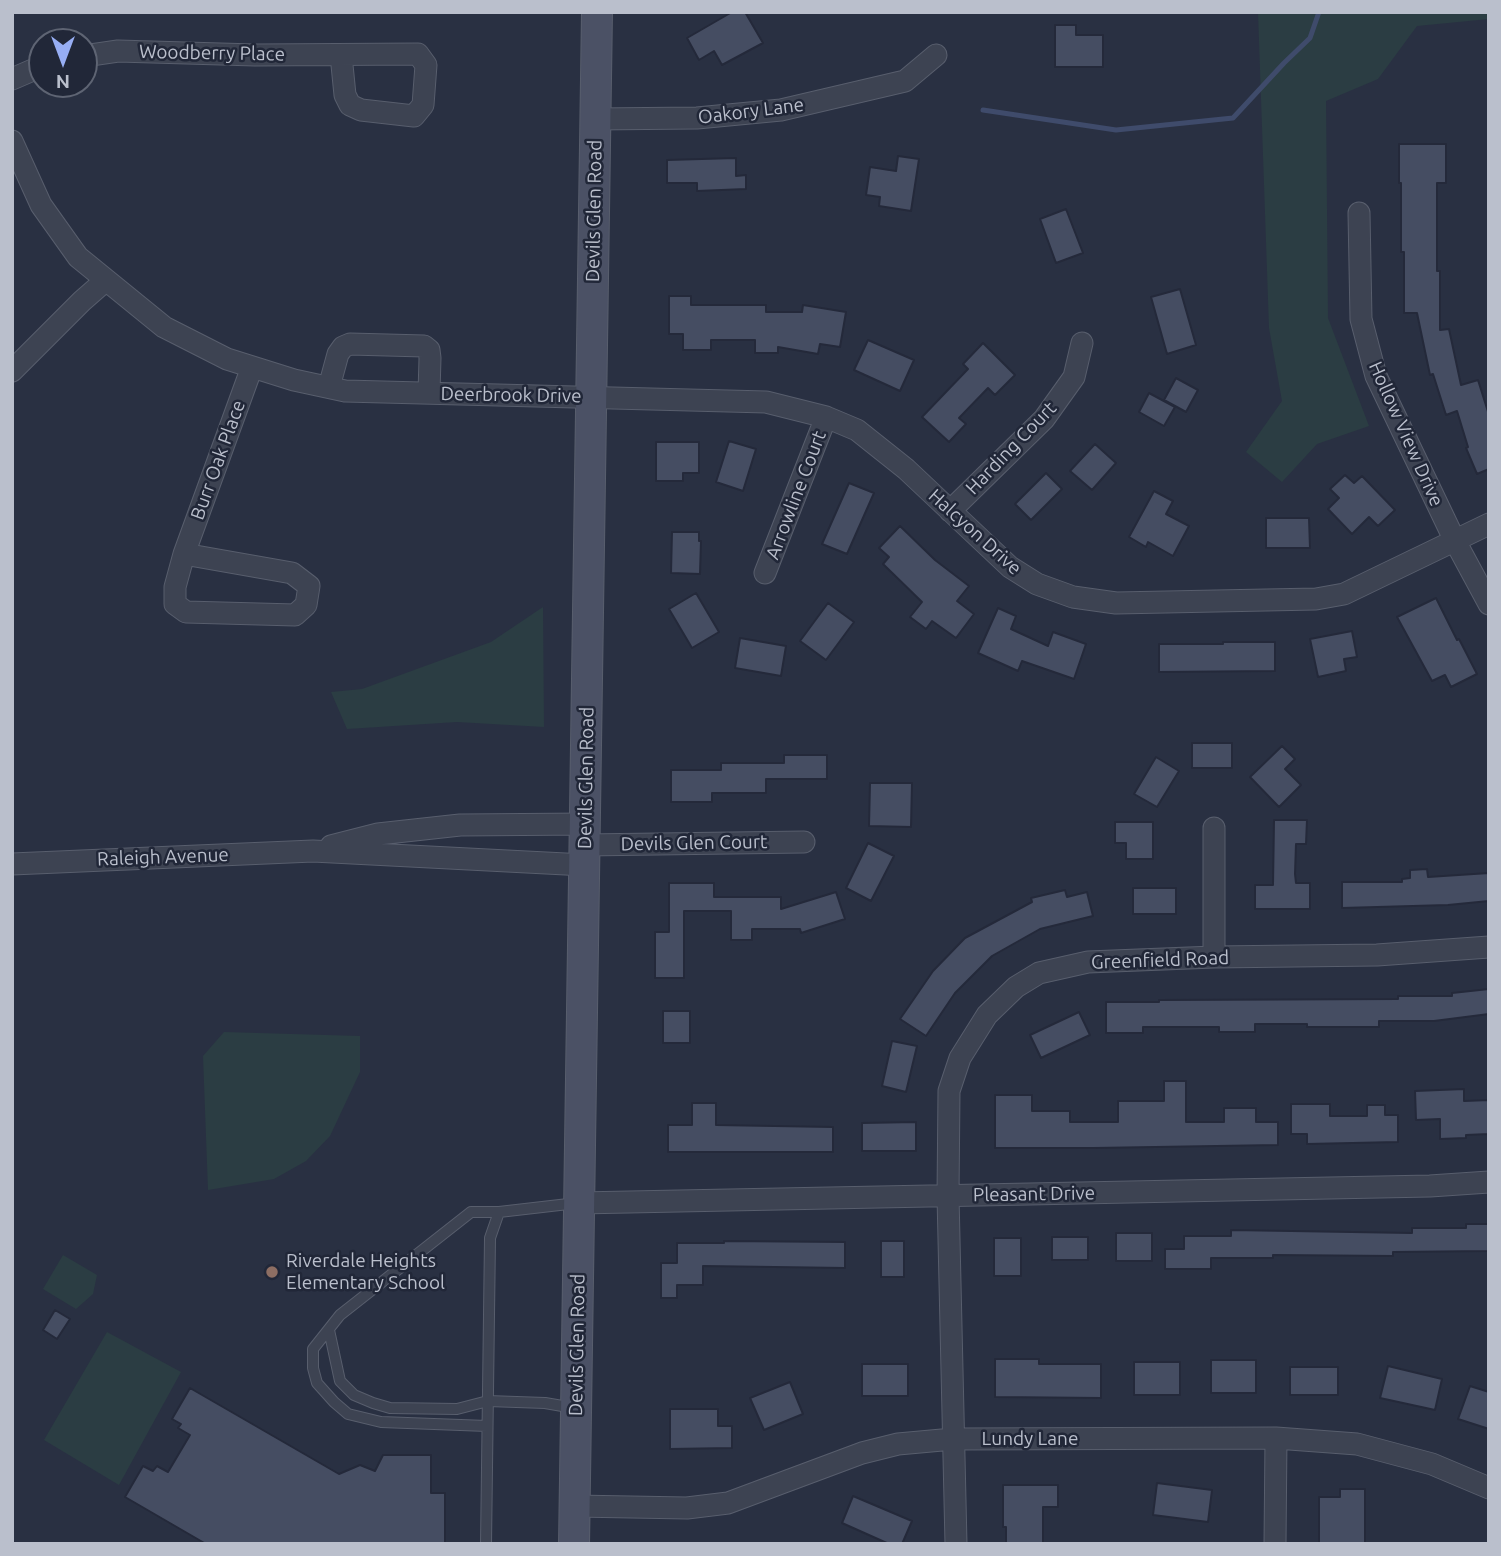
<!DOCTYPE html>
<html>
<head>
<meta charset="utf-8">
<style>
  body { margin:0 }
  #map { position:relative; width:1501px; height:1556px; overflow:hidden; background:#293042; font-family:Ubuntu,sans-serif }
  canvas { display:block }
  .frame { position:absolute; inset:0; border:14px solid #babfcc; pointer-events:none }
  .north { position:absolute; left:28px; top:28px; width:70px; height:70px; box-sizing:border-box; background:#212738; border:2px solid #5e6473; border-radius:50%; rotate:180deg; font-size:19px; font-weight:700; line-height:28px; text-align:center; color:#babfcc }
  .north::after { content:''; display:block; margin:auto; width:24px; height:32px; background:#97aef4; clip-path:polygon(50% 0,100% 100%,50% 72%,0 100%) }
</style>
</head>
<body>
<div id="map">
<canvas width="1501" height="1556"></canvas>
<div class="frame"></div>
<div class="north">N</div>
</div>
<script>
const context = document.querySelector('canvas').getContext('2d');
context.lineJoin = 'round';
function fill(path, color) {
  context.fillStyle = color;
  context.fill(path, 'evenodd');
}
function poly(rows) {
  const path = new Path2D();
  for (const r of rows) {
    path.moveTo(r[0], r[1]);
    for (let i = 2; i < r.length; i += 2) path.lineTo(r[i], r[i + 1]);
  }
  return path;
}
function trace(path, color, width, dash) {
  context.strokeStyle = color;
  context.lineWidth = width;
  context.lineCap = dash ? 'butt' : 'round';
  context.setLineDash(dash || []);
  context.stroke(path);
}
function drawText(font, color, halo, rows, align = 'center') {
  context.font = font + ' Ubuntu,sans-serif';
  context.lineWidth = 5;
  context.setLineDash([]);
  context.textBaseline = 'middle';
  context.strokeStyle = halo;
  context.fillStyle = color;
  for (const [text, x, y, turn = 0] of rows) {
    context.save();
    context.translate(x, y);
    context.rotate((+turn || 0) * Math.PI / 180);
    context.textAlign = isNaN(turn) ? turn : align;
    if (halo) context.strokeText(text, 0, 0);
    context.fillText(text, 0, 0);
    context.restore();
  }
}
const green = poly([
  [1258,12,1489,12,1489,19,1417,26,1378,79,1326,101,1328,318,1369,426,1317,444,1282,482,1246,452,1282,401,1269,328],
  [543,607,544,727,457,722,347,729,331,692,362,689,491,642],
  [224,1032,360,1036,360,1072,330,1136,306,1161,274,1179,208,1190,203,1056],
  [63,1255,97,1275,93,1294,76,1309,43,1289],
  [107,1332,181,1372,119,1485,44,1440]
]);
const stream = poly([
  [983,110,1116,130,1233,118,1284,63,1310,38,1319,12]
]);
const building = poly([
  [732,12,745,12,763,43,722,65,714,51,699,60,687,38,732,12],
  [1055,25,1076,25,1076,35,1103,35,1103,67,1055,67,1055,25],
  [1399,144,1446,144,1446,183,1437,183,1437,271,1440,271,1440,330,1449,329,1461,385,1478,380,1489,415,1489,469,1477,474,1466,448,1468,447,1457,411,1446,415,1433,374,1430,375,1417,313,1404,313,1404,252,1401,252,1401,183,1399,183,1399,144],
  [898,156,919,159,911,211,879,206,880,197,866,195,870,167,896,171,898,156],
  [736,158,736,176,746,175,746,189,697,191,697,183,667,183,667,160,736,158],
  [1066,209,1083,253,1056,263,1040,219,1066,209],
  [1180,289,1196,345,1167,354,1151,297,1180,289],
  [669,296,691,296,691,305,766,305,766,312,802,312,803,305,846,312,840,347,820,344,818,354,778,347,778,353,755,353,755,340,711,340,711,350,683,350,683,334,669,334,669,296],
  [868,340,914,360,900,391,854,370,868,340],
  [983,343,1015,375,995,395,988,388,959,418,966,424,949,442,922,417,968,369,963,364,983,343],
  [1176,378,1198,390,1186,412,1164,400,1176,378],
  [1149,393,1175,407,1164,426,1139,412,1149,393],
  [729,441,756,449,743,491,716,482,729,441],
  [656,442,699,442,699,473,683,473,683,481,656,481,656,442],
  [1095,444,1116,463,1092,490,1070,471,1095,444],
  [1046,473,1062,489,1031,520,1015,504,1046,473],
  [1345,475,1354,483,1362,476,1395,510,1378,526,1369,517,1352,534,1328,509,1339,498,1330,489,1345,475],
  [849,483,874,493,847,554,822,544,849,483],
  [1154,491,1173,501,1166,514,1189,526,1173,556,1148,542,1146,547,1129,537,1154,491],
  [1266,518,1309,518,1310,548,1266,548,1266,518],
  [900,526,935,560,969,586,957,601,974,614,956,638,932,621,926,629,910,617,922,602,883,564,889,557,879,548,900,526],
  [672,532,699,532,699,541,701,541,700,574,671,573,672,532],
  [696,593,719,632,692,648,669,609,696,593],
  [1436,598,1457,640,1459,639,1477,674,1451,687,1445,675,1432,681,1397,617,1436,598],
  [828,603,854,622,826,660,800,641,828,603],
  [998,608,1016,616,1011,629,1048,646,1053,632,1086,644,1074,679,1022,661,1018,671,978,653,998,608],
  [1352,631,1357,657,1344,659,1346,671,1318,677,1310,639,1352,631],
  [740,638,786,646,781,676,735,668,740,638],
  [1223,642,1275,642,1275,671,1159,672,1159,644,1223,644,1223,642],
  [1192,743,1232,743,1232,768,1192,768,1192,743],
  [1282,746,1295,759,1285,769,1301,785,1279,807,1250,777,1282,746],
  [784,755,827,755,827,779,766,779,766,793,712,793,712,802,671,802,671,770,721,770,721,763,784,763,784,755],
  [1156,757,1179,771,1157,807,1134,794,1156,757],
  [870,783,912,783,911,827,869,826,870,783],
  [1274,820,1307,820,1306,844,1296,844,1295,874,1296,883,1310,883,1310,909,1255,909,1255,885,1273,885,1274,820],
  [1115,822,1153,822,1153,859,1126,859,1126,843,1115,843,1115,822],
  [868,843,894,856,871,901,846,888,868,843],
  [1427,869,1428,877,1489,873,1489,901,1448,905,1342,908,1342,882,1402,882,1402,879,1410,878,1410,870,1427,869],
  [669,883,714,883,714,897,781,897,781,909,836,892,845,919,801,933,800,929,752,929,752,940,731,940,731,911,684,911,684,978,655,978,655,932,669,932,669,883],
  [1133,888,1176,888,1176,914,1133,914,1133,888],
  [1065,890,1067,897,1087,892,1093,916,1040,929,992,956,955,993,926,1036,900,1019,933,971,965,938,1032,902,1031,898,1065,890],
  [1489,989,1489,1014,1434,1021,1379,1021,1379,1027,1307,1027,1307,1024,1255,1024,1255,1032,1219,1032,1219,1027,1143,1027,1143,1033,1106,1033,1106,1002,1159,1002,1159,1000,1398,999,1398,996,1452,996,1452,993,1489,989],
  [663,1011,690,1011,690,1043,663,1043,663,1011],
  [1079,1012,1090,1035,1041,1058,1030,1035,1079,1012],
  [892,1041,917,1046,906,1092,882,1086,892,1041],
  [1164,1081,1186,1081,1186,1122,1224,1122,1224,1108,1256,1108,1256,1122,1278,1122,1278,1145,1094,1148,995,1148,995,1095,1032,1095,1032,1111,1070,1111,1070,1122,1118,1122,1118,1101,1164,1101,1164,1081],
  [1464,1089,1464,1101,1489,1100,1489,1134,1466,1135,1466,1138,1440,1139,1440,1119,1416,1120,1415,1091,1464,1089],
  [692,1103,716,1103,716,1125,833,1127,833,1152,668,1152,668,1125,692,1125,692,1103],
  [1291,1104,1330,1104,1330,1116,1367,1116,1367,1105,1385,1105,1385,1115,1398,1115,1398,1142,1307,1144,1307,1134,1291,1134,1291,1104],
  [916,1122,916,1151,862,1151,862,1123,916,1122],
  [1466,1224,1489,1224,1489,1251,1393,1252,1393,1256,1273,1255,1273,1258,1211,1258,1211,1269,1165,1269,1165,1249,1184,1249,1184,1236,1231,1236,1231,1230,1412,1233,1412,1228,1466,1228,1466,1224],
  [1116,1233,1152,1233,1152,1261,1116,1261,1116,1233],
  [1052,1237,1088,1237,1088,1260,1052,1260,1052,1237],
  [994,1238,1021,1238,1021,1276,994,1276,994,1238],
  [724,1241,845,1242,845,1268,703,1266,703,1285,677,1285,677,1298,661,1298,661,1263,677,1263,677,1243,724,1243,724,1241],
  [881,1241,904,1241,904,1277,881,1277,881,1241],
  [55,1310,70,1319,57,1339,43,1330,55,1310],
  [995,1359,1039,1359,1039,1364,1101,1364,1101,1398,995,1397,995,1359],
  [1211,1360,1256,1360,1256,1393,1211,1393,1211,1360],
  [1134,1362,1180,1362,1180,1395,1134,1395,1134,1362],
  [862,1364,908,1364,908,1396,862,1396,862,1364],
  [1388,1366,1442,1379,1435,1410,1380,1398,1388,1366],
  [1290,1367,1338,1367,1338,1395,1290,1395,1290,1367],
  [790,1382,803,1414,764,1430,750,1398,790,1382],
  [1470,1386,1489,1392,1489,1429,1458,1419,1470,1386],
  [190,1388,339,1474,360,1465,375,1471,383,1455,431,1455,431,1493,445,1493,445,1544,206,1544,125,1497,143,1466,153,1471,157,1466,168,1472,190,1435,178,1428,181,1424,172,1419,190,1388],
  [670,1409,718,1409,718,1426,732,1426,732,1448,670,1449,670,1409],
  [1157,1483,1212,1490,1208,1522,1153,1515,1157,1483],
  [1003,1485,1058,1485,1058,1507,1043,1507,1043,1544,1006,1544,1006,1527,1003,1527,1003,1485],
  [1340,1489,1365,1489,1365,1544,1319,1544,1319,1497,1340,1497,1340,1489],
  [853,1496,912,1521,902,1544,889,1544,842,1523,853,1496]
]);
const service = poly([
  [329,1330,340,1381,354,1395,373,1403,390,1408,457,1409,488,1401,545,1403,574,1408],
  [487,1426,381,1422,348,1414,334,1402,317,1383,313,1368,313,1349,340,1315,471,1212,499,1212,577,1203],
  [486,1544,490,1238,499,1212]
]);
const minor = poly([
  [84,56,118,51,255,55,418,54,426,65,423,105,414,116,361,110,350,105,345,95,341,55],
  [12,79,42,66],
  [595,119,697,118,781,110,905,81,936,55],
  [12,141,41,205,78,257,164,327,227,359,294,380,345,391,766,402,826,417,857,430,906,469,1010,567,1037,584,1073,597,1116,603,1316,599,1344,594,1489,524],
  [1359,213,1361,319,1376,376,1455,541,1489,604],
  [12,371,82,301,106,280],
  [329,387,338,354,343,347,350,344,424,346,429,350,430,358,429,393],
  [950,511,1044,419,1074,377,1082,343],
  [184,554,292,573,309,586,306,605,295,615,186,612,175,604,175,587,184,554,252,367],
  [765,573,826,417],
  [1214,828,1214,957],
  [585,845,804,842],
  [331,846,378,834,460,825,585,824],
  [12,864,313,851,585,865],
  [579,1203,1430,1186,1489,1182],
  [575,1506,687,1508,728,1503,862,1453,898,1444,953,1439,1276,1438,1357,1444,1432,1464,1489,1488],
  [956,1544,948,1196,949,1091,960,1058,987,1015,1016,987,1039,973,1088,962,1214,957,1377,955,1489,947],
  [1275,1544,1276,1438]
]);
const secondary = poly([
  [574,1544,597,12]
]);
const markers = [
  [272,1272,7,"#8d6e63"]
];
const streetNames = [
  ["Woodberry Place",212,53,1],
  ["Oakory Lane",751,111,-7],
  ["Devils Glen Road",594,211,-89],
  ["Deerbrook Drive",511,395,1],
  ["Hollow View Drive",1406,434,66],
  ["Harding Court",1011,448,-46],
  ["Burr Oak Place",218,460,-70],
  ["Arrowline Court",796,495,-69],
  ["Halcyon Drive",975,532,42],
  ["Devils Glen Road",586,778,-89],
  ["Devils Glen Court",694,843,-1],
  ["Raleigh Avenue",163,857,-2],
  ["Greenfield Road",1160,960,-2],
  ["Pleasant Drive",1034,1194,-1],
  ["Devils Glen Road",577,1345,-89],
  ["Lundy Lane",1030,1439]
];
const poiNames = [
  ["Riverdale Heights",286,1261],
  ["Elementary School",286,1283]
];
fill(green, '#2b3d43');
trace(stream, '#3f4b6b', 5);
fill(building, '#454d62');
trace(building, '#24293a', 2);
trace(service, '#585e6d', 12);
trace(minor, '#585e6d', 23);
trace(secondary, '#585e6d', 32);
trace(service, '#3d4352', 10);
trace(minor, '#3d4352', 21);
trace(secondary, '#4b5165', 30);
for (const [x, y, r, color] of markers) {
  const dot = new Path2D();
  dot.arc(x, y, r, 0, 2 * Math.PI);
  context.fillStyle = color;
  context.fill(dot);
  trace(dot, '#212738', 2.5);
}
drawText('19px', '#babfcc', '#212738', streetNames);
drawText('19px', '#babfcc', '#212738', poiNames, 'left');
</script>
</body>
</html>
